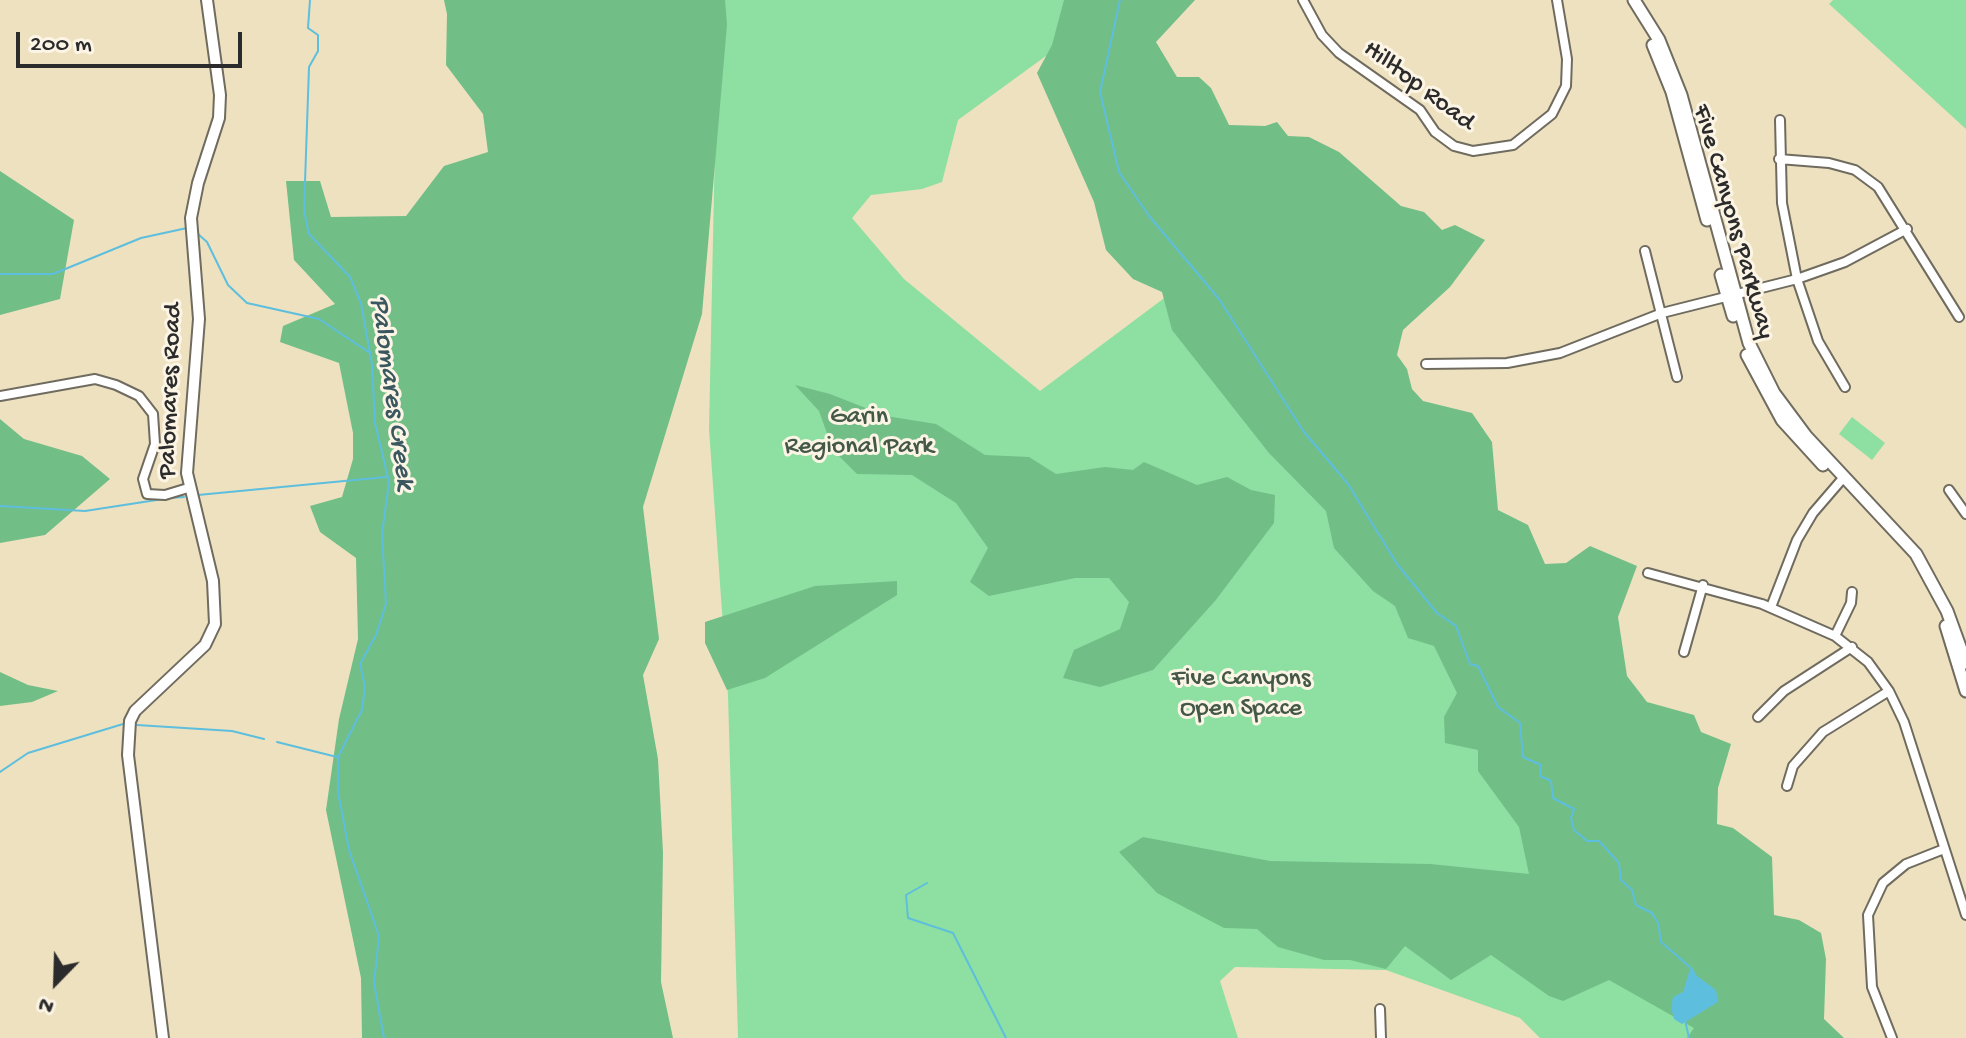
<!DOCTYPE html>
<html>
<head>
<meta charset="utf-8">
<style>
  body { margin:0 }
  #map { position:relative; width:1966px; height:1038px; overflow:hidden; background:#eee1c0; font-family:"Gochi Hand",sans-serif }
  canvas { display:block }
  .north { position:absolute; left:16px; top:942px; width:80px; height:80px; -webkit-text-stroke:6px #fcf5e5; paint-order:stroke; rotate:203deg; font-size:22px; font-weight:700; line-height:32px; text-align:center; color:#2b2b2b }
  .north::after { content:''; display:block; margin:auto; width:28px; height:36px; background:#2b2b2b; clip-path:polygon(50% 0,100% 100%,50% 72%,0 100%) }
  .scale { position:absolute; left:16px; top:32px; width:226px; height:36px; box-sizing:border-box; border:4px solid #2b2b2b; border-top:0; padding-left:10px; font-size:24px; line-height:28px; white-space:nowrap; color:#2b2b2b; -webkit-text-stroke:6px #fcf5e5; paint-order:stroke }
</style>
</head>
<body>
<div id="map">
<canvas width="1966" height="1038"></canvas>
<div class="north">N</div>
<div class="scale">200 m</div>
</div>
<script>
const context = document.querySelector('canvas').getContext('2d');
context.lineJoin = 'round';
function fill(path, color) {
  context.fillStyle = color;
  context.fill(path, 'evenodd');
}
function poly(rows) {
  const path = new Path2D();
  for (const r of rows) {
    path.moveTo(r[0], r[1]);
    for (let i = 2; i < r.length; i += 2) path.lineTo(r[i], r[i + 1]);
  }
  return path;
}
function trace(path, color, width, dash) {
  context.strokeStyle = color;
  context.lineWidth = width;
  context.lineCap = dash ? 'butt' : 'round';
  context.setLineDash(dash || []);
  context.stroke(path);
}
function drawText(font, color, halo, rows, align = 'center') {
  context.font = font + ' "Gochi Hand",sans-serif';
  context.lineWidth = 6;
  context.setLineDash([]);
  context.textBaseline = 'middle';
  context.strokeStyle = halo;
  context.fillStyle = color;
  for (const [text, x, y, turn = 0] of rows) {
    context.save();
    context.translate(x, y);
    context.rotate((+turn || 0) * Math.PI / 180);
    context.textAlign = isNaN(turn) ? turn : align;
    if (halo) context.strokeText(text, 0, 0);
    context.fillText(text, 0, 0);
    context.restore();
  }
}
const green = poly([
  [718,0,1070,0,1050,53,958,120,942,182,922,189,871,195,852,218,904,279,1040,391,1183,284,1792,1038,1540,1038,1520,1018,1386,970,1235,967,1220,981,1238,1038,738,1038,728,696,709,429],
  [1833,0,1966,0,1966,129,1829,4],
  [1852,417,1885,443,1872,460,1839,434]
]);
const forest = poly([
  [444,0,725,0,727,25,702,314,643,507,659,639,643,675,658,759,663,853,661,982,673,1038,362,1038,361,978,326,810,339,719,358,639,356,558,320,532,310,506,342,497,353,459,353,433,339,363,280,342,283,326,335,304,294,260,286,181,320,181,331,217,406,216,444,166,488,152,483,114,446,65,447,14],
  [1064,0,1195,0,1156,42,1177,77,1199,77,1211,88,1229,125,1265,126,1277,122,1288,136,1309,137,1339,152,1401,206,1424,212,1442,230,1455,225,1485,240,1450,287,1403,330,1397,355,1407,369,1412,389,1423,401,1472,413,1492,442,1498,510,1528,525,1545,564,1566,563,1590,546,1637,566,1618,617,1627,676,1647,702,1694,715,1701,732,1731,744,1718,788,1717,824,1733,828,1772,857,1774,915,1799,920,1821,933,1826,959,1824,1019,1844,1038,1687,1038,1694,1028,1609,980,1563,1001,1549,996,1491,955,1451,980,1405,946,1386,969,1350,960,1324,960,1278,947,1257,929,1224,928,1157,893,1119,852,1143,837,1270,861,1430,864,1529,874,1519,827,1478,771,1478,750,1445,743,1444,717,1457,693,1434,646,1408,638,1395,606,1373,591,1334,548,1326,511,1269,453,1172,330,1162,292,1133,279,1106,250,1094,202,1037,73,1052,45],
  [0,171,74,220,60,299,0,315],
  [795,385,830,394,886,416,936,424,985,455,1029,457,1056,474,1105,467,1133,470,1144,462,1197,485,1227,477,1251,490,1275,495,1274,523,1215,601,1153,670,1100,687,1063,678,1074,650,1120,629,1129,602,1109,578,1075,578,989,596,970,582,988,548,956,503,912,475,857,474,833,450,819,411],
  [0,419,24,439,82,456,110,479,45,535,0,543],
  [897,581,897,595,765,678,727,690,705,643,705,622,815,586],
  [0,672,28,685,58,691,32,702,0,706]
]);
const water = poly([
  [1691,966,1697,976,1716,990,1718,1002,1682,1024,1674,1019,1671,1008,1673,997,1683,992]
]);
const stream = poly([
  [310,0,308,28,318,35,318,51,309,67,304,211,309,234,350,277,361,303,372,365,375,423,389,482,382,534,386,604,376,635,360,664,365,687,362,710,338,757,338,792,349,850,379,936,374,983,384,1038],
  [1120,0,1100,92,1119,172,1149,216,1219,299,1304,432,1348,484,1397,564,1437,613,1456,626,1470,664,1478,666,1498,707,1520,723,1523,757,1541,765,1540,776,1551,781,1553,798,1574,809,1571,818,1574,830,1587,841,1599,841,1619,863,1621,880,1632,890,1636,905,1652,913,1658,923,1661,942,1691,968],
  [198,234,207,242,228,285,247,303,319,319,370,353],
  [0,274,53,274,141,238,187,228],
  [198,495,386,477],
  [169,498,184,497],
  [0,506,85,511,163,499],
  [137,725,232,731,264,739],
  [277,742,337,757],
  [0,772,28,753,123,724],
  [927,883,906,895,908,918,953,933,1006,1038],
  [1685,1020,1689,1038]
]);
const minor = poly([
  [1303,0,1322,35,1339,53,1420,110,1435,132,1454,146,1473,151,1513,145,1552,114,1566,86,1567,59,1557,0],
  [1780,120,1782,203,1797,279,1818,341,1845,387],
  [1779,159,1829,163,1855,170,1878,187,1959,317],
  [1645,251,1677,377],
  [1426,364,1507,363,1560,353,1662,313,1797,279,1845,262,1907,229],
  [0,396,95,379,116,385,139,396,153,414,155,444,143,479,147,494,165,495,188,488],
  [1949,490,1966,514],
  [1648,573,1762,604,1835,636,1868,662,1889,691,1904,722,1966,915],
  [1771,607,1797,540,1813,513,1844,477],
  [1835,636,1851,603,1852,592],
  [1684,652,1703,585],
  [1758,717,1784,691,1852,647],
  [1787,786,1793,766,1823,732,1889,691],
  [1380,1009,1381,1038],
  [1892,1038,1872,987,1868,915,1883,883,1906,864,1944,849]
]);
const tertiary = poly([
  [163,1038,128,755,130,721,135,711,205,645,215,624,213,581,187,473,199,319,191,218,198,183,219,118,220,95,207,0]
]);
const secondary = poly([
  [1634,0,1659,40,1681,95,1749,343,1774,393,1806,436,1916,554,1947,611,1966,663],
  [1653,45,1672,92,1707,220],
  [1721,275,1733,316],
  [1747,355,1782,420,1823,465],
  [1946,626,1966,691]
]);
const streetNames = [
  ["Hilltop Road",1418,87,37],
  ["Five Canyons Parkway",1732,222,74],
  ["Palomares Road",172,391,-88]
];
const parkNames = [
  ["Garin",859,418],
  ["Regional Park",859,448],
  ["Five Canyons",1241,680],
  ["Open Space",1241,710]
];
const waterNames = [
  ["Palomares Creek",390,393,82]
];
fill(green, '#8de0a1');
fill(forest, '#72be87');
fill(water, '#5ebedd');
trace(stream, '#5ebedd', 2);
trace(minor, '#6f6b5f', 12);
trace(tertiary, '#6f6b5f', 14);
trace(secondary, '#6f6b5f', 15);
trace(minor, '#fff', 8);
trace(tertiary, '#fff', 10);
trace(secondary, '#fff', 11);
drawText('26px', '#2b2b2b', '#fcf5e5', streetNames);
drawText('26px', '#445848', '#fcf5e5', parkNames);
drawText('italic 28px', '#3a5760', '#fcf5e5', waterNames);
</script>
</body>
</html>
